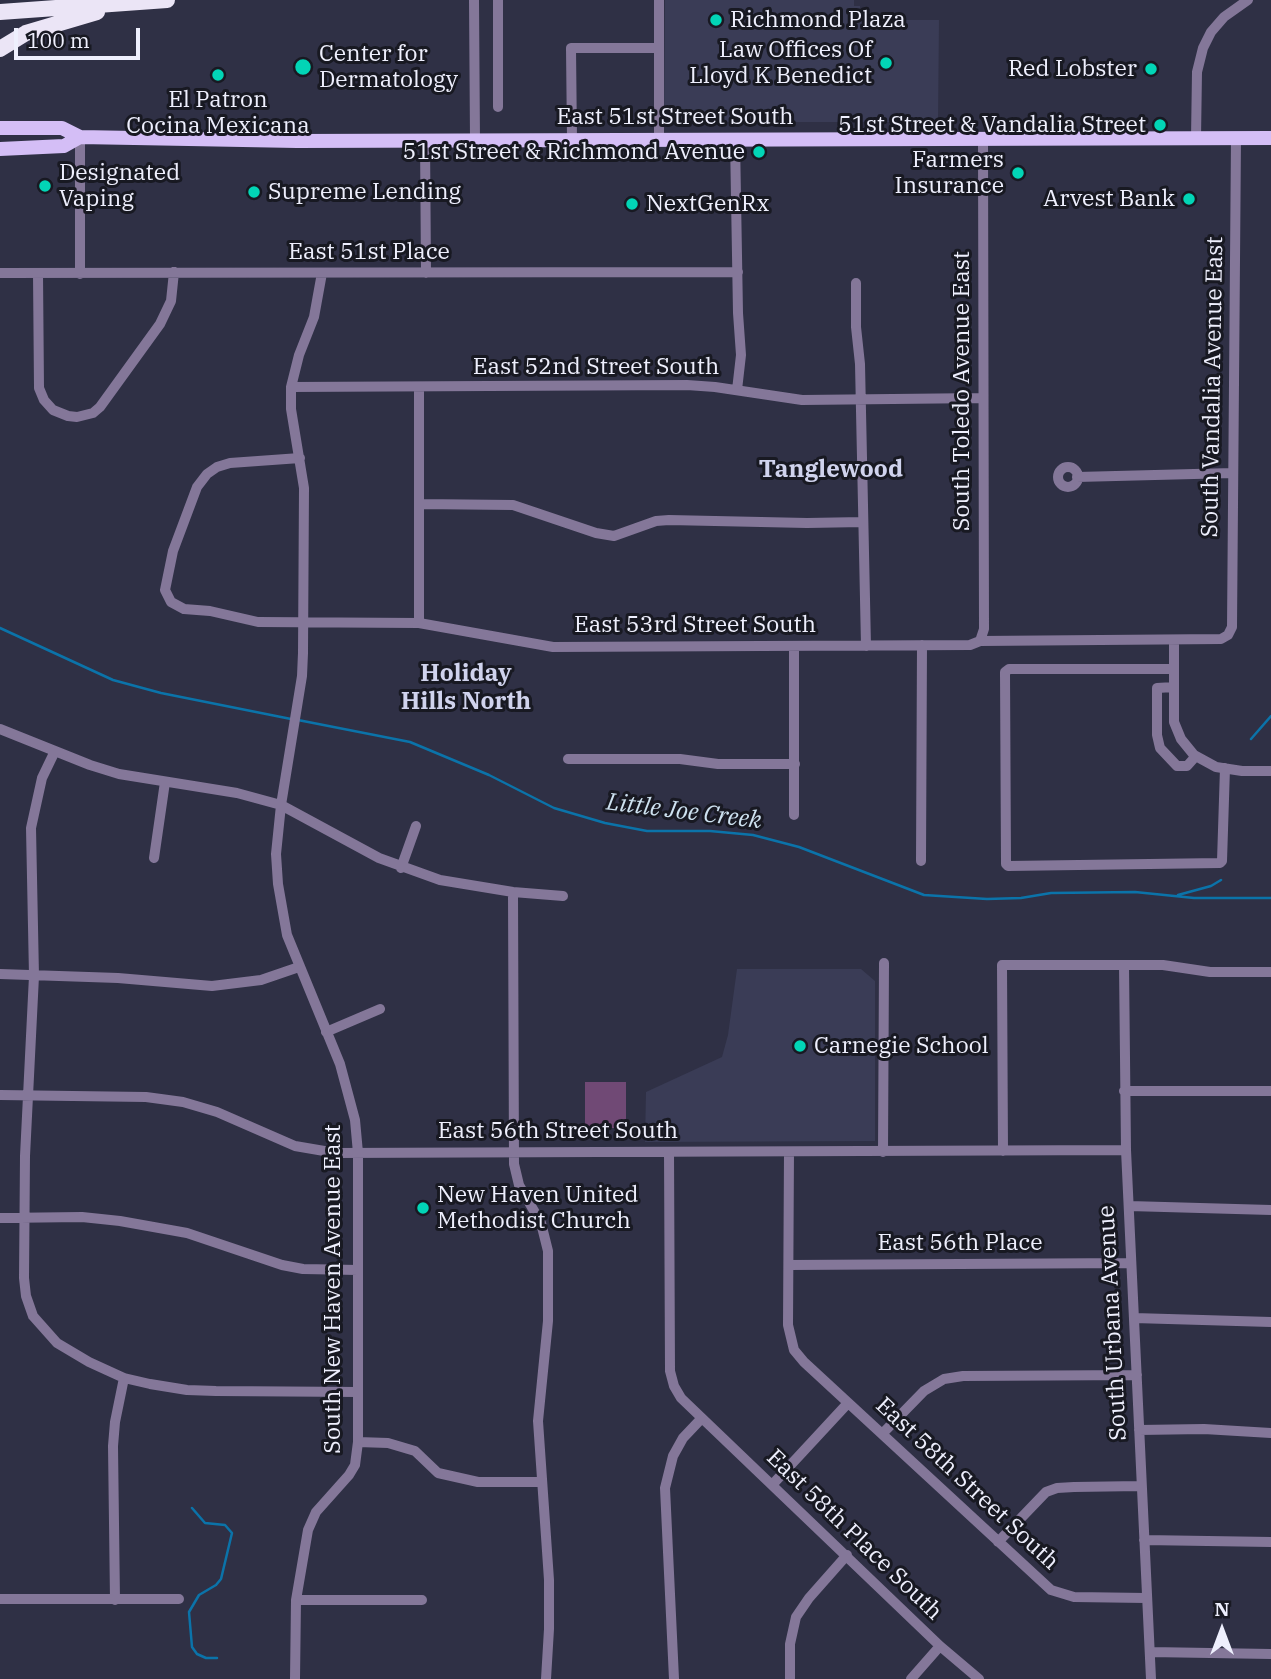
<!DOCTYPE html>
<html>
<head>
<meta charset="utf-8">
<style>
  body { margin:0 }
  #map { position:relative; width:1271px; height:1679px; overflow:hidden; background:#2f3045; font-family:"IBM Plex Serif",serif }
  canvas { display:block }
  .north { position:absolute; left:1187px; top:1595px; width:70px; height:70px; -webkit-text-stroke:5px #181922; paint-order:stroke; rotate:0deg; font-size:19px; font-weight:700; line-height:28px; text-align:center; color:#eeeffd }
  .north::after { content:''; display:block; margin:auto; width:24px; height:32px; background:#eeeffd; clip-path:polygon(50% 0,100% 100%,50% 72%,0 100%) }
  .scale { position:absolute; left:14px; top:28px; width:126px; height:32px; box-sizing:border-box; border:4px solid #eeeffd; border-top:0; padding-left:9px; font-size:21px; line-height:24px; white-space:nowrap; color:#eeeffd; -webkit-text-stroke:5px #181922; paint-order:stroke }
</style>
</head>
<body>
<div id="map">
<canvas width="1271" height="1679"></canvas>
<div class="north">N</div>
<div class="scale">100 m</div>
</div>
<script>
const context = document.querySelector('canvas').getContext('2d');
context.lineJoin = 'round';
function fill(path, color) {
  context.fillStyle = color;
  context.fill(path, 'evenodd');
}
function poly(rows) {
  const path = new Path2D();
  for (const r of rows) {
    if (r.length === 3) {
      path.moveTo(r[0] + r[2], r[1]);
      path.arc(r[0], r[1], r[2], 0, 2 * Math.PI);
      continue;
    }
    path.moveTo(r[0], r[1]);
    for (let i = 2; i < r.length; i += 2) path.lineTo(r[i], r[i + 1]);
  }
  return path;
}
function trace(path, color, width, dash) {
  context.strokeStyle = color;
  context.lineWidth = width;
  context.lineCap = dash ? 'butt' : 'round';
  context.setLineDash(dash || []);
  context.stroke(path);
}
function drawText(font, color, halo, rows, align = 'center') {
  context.font = font + ' "IBM Plex Serif",serif';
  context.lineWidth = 6;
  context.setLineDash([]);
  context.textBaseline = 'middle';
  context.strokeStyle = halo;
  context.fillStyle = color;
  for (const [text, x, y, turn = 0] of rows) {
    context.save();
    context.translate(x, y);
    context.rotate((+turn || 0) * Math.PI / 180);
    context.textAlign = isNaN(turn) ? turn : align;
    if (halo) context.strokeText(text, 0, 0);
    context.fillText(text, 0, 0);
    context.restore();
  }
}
const built = poly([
  [665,0,854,0,854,6,860,6,861,20,939,20,938,122,664,122],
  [737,969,861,969,875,981,875,1141,645,1142,646,1092,722,1057,728,1035]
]);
const green = poly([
  [585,1082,626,1082,626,1128,585,1128]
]);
const stream = poly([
  [0,628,113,680,161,693,291,719],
  [298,720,410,742,489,775,554,808,605,823,647,831,710,831,753,835,799,847,924,895,987,899,1021,898,1051,893,1135,892,1194,898,1271,898],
  [1251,739,1271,716],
  [1178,895,1211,886,1221,880],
  [192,1508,205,1523,225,1525,232,1533,221,1579,216,1585,199,1595,189,1612,192,1647,197,1654,206,1658,217,1658]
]);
const minor = poly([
  [474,0,475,140],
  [659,0,659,139],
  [498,107,498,0],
  [80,137,80,274],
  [1196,138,1197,72,1203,48,1211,32,1224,17,1248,0],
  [425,140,426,273],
  [572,140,571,48,659,48],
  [735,140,738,313,741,355,737,390],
  [0,273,738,272],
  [38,274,39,388,44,400,53,410,68,416,77,417,93,413,100,407,160,324,171,301,174,272],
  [856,283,856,327,860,364,866,646],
  [291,387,687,385,715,387,802,400,983,398],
  [419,388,419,623],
  [300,458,230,463,217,467,207,474,197,487,173,551,165,590,171,602,184,609,210,611,258,622,419,623,553,647,970,645,980,641,1221,639,1228,635,1232,627,1236,138],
  [1068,477,10],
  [1077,477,1233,473],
  [419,504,513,505,596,533,614,536,656,521,669,520,807,523,863,522],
  [1174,640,1174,722,1181,739,1194,755,1216,767,1242,771,1271,771],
  [980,641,984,629,983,139],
  [794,646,794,815],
  [1174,669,1009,669,1005,672,1006,864,1008,866,1220,863,1222,861,1225,768],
  [1174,687,1157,688,1157,735,1160,748,1177,766,1187,766,1196,756],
  [0,729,90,765,119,774,237,793,281,805,379,858,440,880,513,892,563,896],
  [55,751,42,778,31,828,34,976,25,1156,24,1278,26,1296,33,1316,57,1343,89,1362,124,1378,150,1384,187,1390,216,1391,358,1392],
  [568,759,680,759,718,764,795,764],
  [154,858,165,782],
  [921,861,922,645],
  [401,868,416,826],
  [513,892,514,1164,519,1185,541,1223,548,1251,548,1321,538,1421,549,1580,549,1629,546,1679],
  [1124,965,1126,1150,1151,1679],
  [0,974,118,978,212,986,261,980,299,967],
  [326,1032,380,1009],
  [1124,1091,1271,1091],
  [0,1095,146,1097,183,1102,217,1112,295,1146,336,1153,1126,1150],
  [1003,1151,1002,965,1163,965,1210,972,1271,972],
  [669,1152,670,1371,674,1386,681,1398,940,1646,979,1679],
  [789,1152,788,1325,794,1350,804,1362,1051,1590,1074,1597,1146,1598],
  [883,1152,884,963],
  [1129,1206,1271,1210],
  [0,1218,82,1217,120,1221,187,1233,282,1265,303,1269,358,1270],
  [789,1265,1131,1263],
  [1134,1318,1271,1322],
  [1139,1430,1204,1429,1271,1433],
  [883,1433,924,1391,944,1379,963,1376,1137,1375],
  [358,1442,388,1443,415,1451,438,1473,478,1482,541,1482],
  [772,1485,848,1403],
  [1144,1540,1271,1542],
  [998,1542,1046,1492,1057,1488,1074,1487,1140,1486],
  [0,1599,179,1599],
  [115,1600,113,1446,115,1422,124,1378],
  [296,1600,422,1600],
  [1150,1652,1271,1654],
  [295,1679,296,1600,308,1530,316,1512,349,1475,355,1465,358,1442,358,1153,355,1120,340,1064,287,935,278,884,276,854,281,805,302,676,303,653,304,488,291,409,291,387,299,355,314,317,322,273],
  [674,1679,665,1488,673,1456,683,1438,701,1419],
  [790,1679,790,1644,796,1617,809,1598,847,1555],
  [911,1679,940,1646]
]);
const major = poly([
  [0,128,62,128,80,137,297,141,1271,138],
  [0,149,64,146,80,137]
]);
const highway = poly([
  [0,12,167,0],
  [0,49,26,33,97,12]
]);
const markers = [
  [716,20,7,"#02d5b6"],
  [886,63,7,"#02d5b6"],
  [303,67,9,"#02d5b6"],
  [1151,69,7,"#02d5b6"],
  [218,75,7,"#02d5b6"],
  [1160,125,7,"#02d5b6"],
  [759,152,7,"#02d5b6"],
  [1018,173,7,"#02d5b6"],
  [45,186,7,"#02d5b6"],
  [254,192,7,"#02d5b6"],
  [1189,199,7,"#02d5b6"],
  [632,204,7,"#02d5b6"],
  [800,1046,7,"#02d5b6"],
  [423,1208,7,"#02d5b6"]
];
const poiNames = [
  ["Richmond Plaza",730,20],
  ["Law Offices Of",872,50,"right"],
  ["Lloyd K Benedict",872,76,"right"],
  ["Center for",319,54],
  ["Dermatology",319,80],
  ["Red Lobster",1137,69,"right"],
  ["El Patron",218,100,"center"],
  ["Cocina Mexicana",218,126,"center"],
  ["51st Street & Vandalia Street",1146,125,"right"],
  ["51st Street & Richmond Avenue",745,152,"right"],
  ["Farmers",1004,160,"right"],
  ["Insurance",1004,186,"right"],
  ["Designated",59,173],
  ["Vaping",59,199],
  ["Supreme Lending",268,192],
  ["Arvest Bank",1175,199,"right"],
  ["NextGenRx",646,204],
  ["Carnegie School",814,1046],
  ["New Haven United",437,1195],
  ["Methodist Church",437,1221]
];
const streetNames = [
  ["East 51st Street South",675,117],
  ["East 51st Place",369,252],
  ["East 52nd Street South",596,367],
  ["South Vandalia Avenue East",1213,387,-89],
  ["South Toledo Avenue East",962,391,-90],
  ["East 53rd Street South",695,625],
  ["East 56th Street South",558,1131],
  ["East 56th Place",960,1243],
  ["South New Haven Avenue East",333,1289,-90],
  ["South Urbana Avenue",1113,1323,-93],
  ["East 58th Street South",967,1484,43],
  ["East 58th Place South",854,1535,44]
];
const neighbourhoodNames = [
  ["Tanglewood",831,470],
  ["Holiday",466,674],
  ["Hills North",466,702]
];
const waterNames = [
  ["Little Joe Creek",684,812,7]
];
fill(built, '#3a3c56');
fill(green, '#704975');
trace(stream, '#0b73a9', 2.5);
trace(minor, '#847799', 10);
trace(major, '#d4bef6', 14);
trace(highway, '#ebe5f6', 16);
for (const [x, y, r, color] of markers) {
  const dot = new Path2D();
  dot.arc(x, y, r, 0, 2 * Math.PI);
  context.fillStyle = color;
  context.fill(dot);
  trace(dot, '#181922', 2.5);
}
drawText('23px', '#eeeffd', '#181922', poiNames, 'left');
drawText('23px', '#eeeffd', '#181922', streetNames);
drawText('bold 24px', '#d0d3ed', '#181922', neighbourhoodNames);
drawText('italic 24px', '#cee2f0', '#181922', waterNames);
</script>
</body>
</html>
